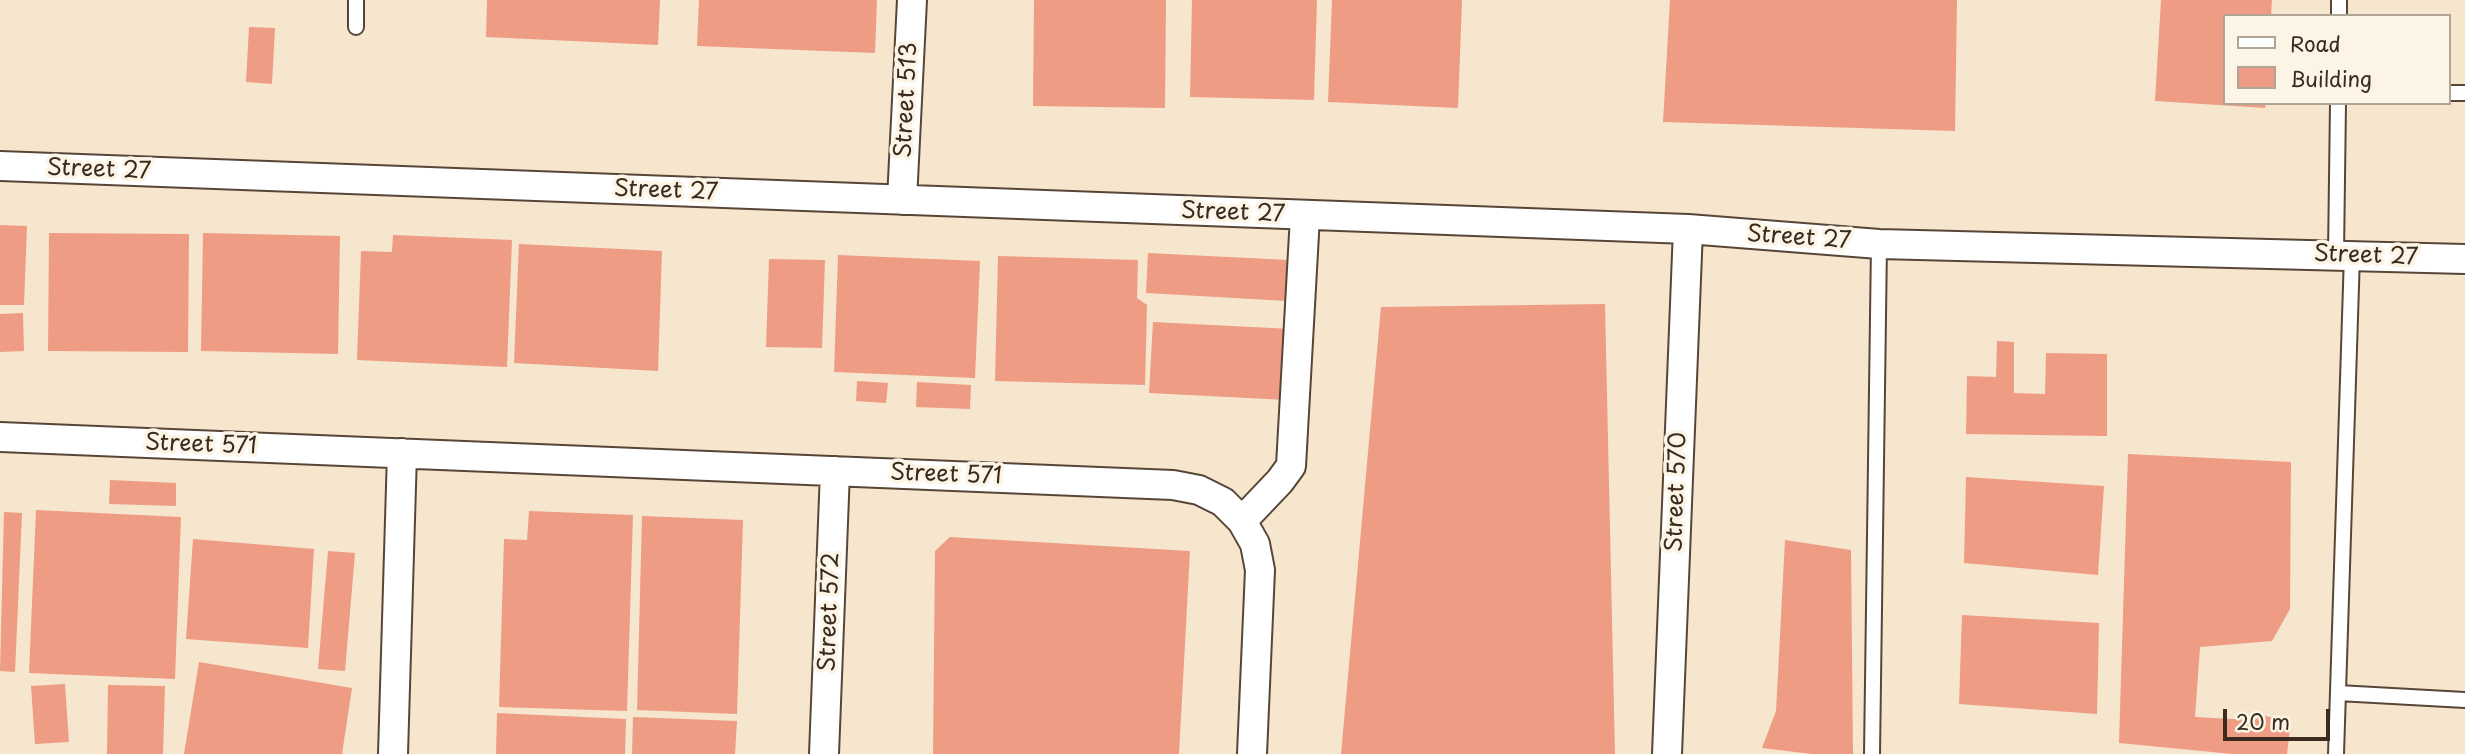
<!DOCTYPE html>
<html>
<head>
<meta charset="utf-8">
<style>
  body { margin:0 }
  #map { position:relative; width:2465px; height:754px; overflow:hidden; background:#f6e6cd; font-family:"Playpen Sans",sans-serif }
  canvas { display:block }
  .legend { position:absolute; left:2223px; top:14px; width:228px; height:91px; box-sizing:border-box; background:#fcf5e5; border:2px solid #afa495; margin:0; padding:9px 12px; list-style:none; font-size:21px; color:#3b2a1e }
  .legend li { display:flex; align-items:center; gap:14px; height:35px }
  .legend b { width:35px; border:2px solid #afa495 }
  .scale { position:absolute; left:2223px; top:709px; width:107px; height:32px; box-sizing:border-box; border:4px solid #3b2a1e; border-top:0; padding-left:9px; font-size:21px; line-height:24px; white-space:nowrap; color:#3b2a1e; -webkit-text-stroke:5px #fcf5e5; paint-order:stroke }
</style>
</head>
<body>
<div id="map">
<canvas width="2465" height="754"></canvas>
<ul class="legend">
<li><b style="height:9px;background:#fff"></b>Road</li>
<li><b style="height:19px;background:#ee9c84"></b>Building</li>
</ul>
<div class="scale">20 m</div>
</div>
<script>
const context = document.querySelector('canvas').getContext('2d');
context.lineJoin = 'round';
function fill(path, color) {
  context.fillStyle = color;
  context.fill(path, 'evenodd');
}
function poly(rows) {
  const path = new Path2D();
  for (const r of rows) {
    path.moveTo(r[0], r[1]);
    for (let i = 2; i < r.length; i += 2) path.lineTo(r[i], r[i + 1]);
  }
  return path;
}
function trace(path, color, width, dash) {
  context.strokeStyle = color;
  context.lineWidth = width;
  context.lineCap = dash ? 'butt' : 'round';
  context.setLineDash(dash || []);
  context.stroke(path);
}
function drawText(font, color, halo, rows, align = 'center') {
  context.font = font + ' "Playpen Sans",sans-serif';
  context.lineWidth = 7;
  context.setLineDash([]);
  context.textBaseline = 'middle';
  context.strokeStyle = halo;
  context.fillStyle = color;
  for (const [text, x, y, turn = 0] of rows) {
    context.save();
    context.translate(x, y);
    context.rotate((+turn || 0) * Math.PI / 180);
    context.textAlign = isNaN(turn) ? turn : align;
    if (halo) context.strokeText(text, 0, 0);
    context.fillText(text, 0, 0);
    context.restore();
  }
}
const building = poly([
  [487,0,660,0,658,45,486,37],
  [699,0,877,0,875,53,697,46],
  [1034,0,1166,0,1165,108,1033,106],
  [1192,0,1317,0,1314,100,1190,97],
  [1332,0,1462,0,1458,108,1328,102],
  [1670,0,1957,0,1955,131,1663,122],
  [2161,0,2272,0,2271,16,2225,16,2225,103,2266,103,2265,108,2155,101],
  [249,27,275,28,272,84,246,82],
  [0,225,27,226,24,305,0,305],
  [49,233,189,234,188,352,48,351],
  [203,233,340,236,338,354,201,351],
  [393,235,512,240,507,367,357,360,361,251,392,252],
  [519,244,662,251,658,371,514,363],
  [1148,253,1289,260,1287,301,1146,293],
  [838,255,980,261,975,378,834,372],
  [998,256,1138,260,1137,298,1147,305,1145,385,995,381],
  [769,259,825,260,822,348,766,347],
  [1605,304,1615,754,1341,754,1381,307],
  [23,313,24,351,0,352,0,314],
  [1153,322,1291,329,1287,400,1149,393],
  [1997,341,2014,342,2014,393,2045,394,2046,353,2107,354,2107,436,1966,434,1967,376,1996,377],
  [857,381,888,383,886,403,856,401],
  [917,382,971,385,970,409,916,407],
  [2128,454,2291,462,2290,609,2272,641,2200,647,2195,717,2253,720,2265,716,2291,721,2287,754,2233,754,2119,743],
  [1966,477,2104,486,2098,575,1964,563],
  [110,480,176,483,176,506,109,504],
  [36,510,181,517,175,679,29,673],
  [529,511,633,515,627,711,499,707,504,539,527,540],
  [4,512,22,513,15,672,0,671],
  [642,516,743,520,737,714,637,710],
  [950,537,1190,551,1179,754,933,754,935,551],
  [193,539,314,549,308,648,186,639],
  [1785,540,1851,550,1853,754,1812,754,1762,748,1776,711],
  [328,551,355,553,345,671,318,669],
  [1962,615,2099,623,2097,714,1959,704],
  [199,662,352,688,342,754,184,754],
  [65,684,69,742,35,744,31,686],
  [108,685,165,686,163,754,107,754],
  [497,713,626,719,625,754,496,754],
  [633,717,737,721,735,754,632,754]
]);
const lane = poly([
  [2339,16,2339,0],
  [356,27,356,0],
  [2449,93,2465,93],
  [2336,254,2338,103],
  [2338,693,2465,700],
  [1872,754,1879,244],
  [2336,754,2352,255]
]);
const street = poly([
  [0,166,1688,229,1879,244,2465,259],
  [902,200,912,0],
  [0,437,1173,485,1199,490,1223,502,1242,521,1255,544,1260,570,1252,754],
  [1242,521,1280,481,1291,466,1305,216],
  [393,754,402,453],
  [824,754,835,471],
  [1667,754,1688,229]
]);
const streetNames = [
  ["Street 513",907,100,-87],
  ["Street 27",99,170,2],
  ["Street 27",666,191,2],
  ["Street 27",1233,213,2],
  ["Street 27",1799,238,4],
  ["Street 27",2366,256,2],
  ["Street 571",201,445,2],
  ["Street 571",946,475,2],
  ["Street 570",1677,492,-88],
  ["Street 572",830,612,-88]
];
fill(building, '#ee9c84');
trace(lane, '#574638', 18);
trace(street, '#574638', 32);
trace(lane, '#fff', 14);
trace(street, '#fff', 28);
drawText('23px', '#3b2a1e', '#fcf5e5', streetNames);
</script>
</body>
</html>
